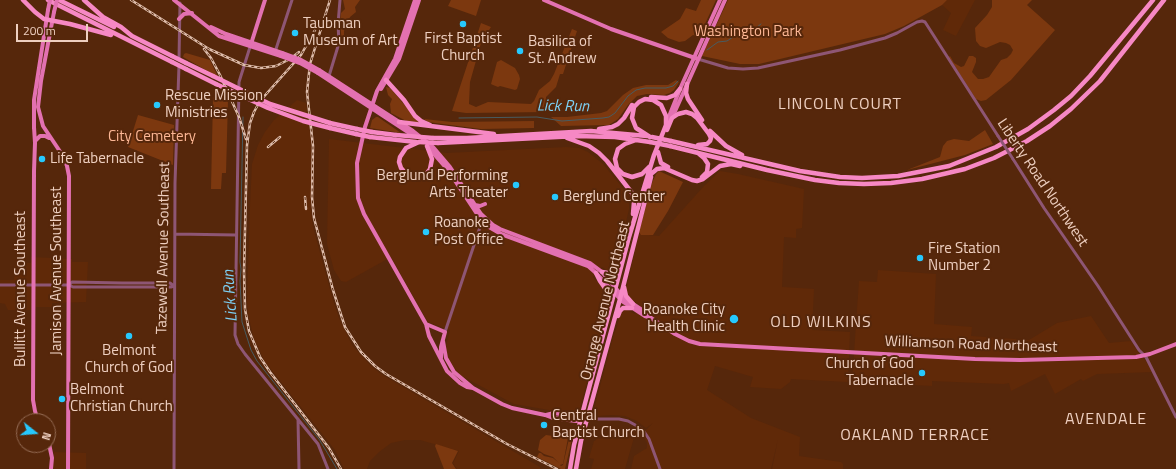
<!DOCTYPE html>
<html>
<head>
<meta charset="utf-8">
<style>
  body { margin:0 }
  #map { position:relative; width:1176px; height:469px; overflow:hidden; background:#56270b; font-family:"Titillium Web",sans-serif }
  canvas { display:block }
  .north { position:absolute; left:16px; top:413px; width:40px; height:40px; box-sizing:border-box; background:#56270b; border:1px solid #936a53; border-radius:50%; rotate:107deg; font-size:11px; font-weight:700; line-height:16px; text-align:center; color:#eecfc0 }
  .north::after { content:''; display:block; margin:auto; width:14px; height:18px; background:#26c9fe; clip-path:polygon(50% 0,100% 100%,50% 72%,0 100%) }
  .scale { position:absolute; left:16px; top:24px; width:72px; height:18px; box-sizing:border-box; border:2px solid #eecfc0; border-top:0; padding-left:5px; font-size:12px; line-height:14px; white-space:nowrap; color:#eecfc0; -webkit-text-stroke:3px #56270b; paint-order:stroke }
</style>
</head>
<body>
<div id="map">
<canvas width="1176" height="469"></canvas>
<div class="north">N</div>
<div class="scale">200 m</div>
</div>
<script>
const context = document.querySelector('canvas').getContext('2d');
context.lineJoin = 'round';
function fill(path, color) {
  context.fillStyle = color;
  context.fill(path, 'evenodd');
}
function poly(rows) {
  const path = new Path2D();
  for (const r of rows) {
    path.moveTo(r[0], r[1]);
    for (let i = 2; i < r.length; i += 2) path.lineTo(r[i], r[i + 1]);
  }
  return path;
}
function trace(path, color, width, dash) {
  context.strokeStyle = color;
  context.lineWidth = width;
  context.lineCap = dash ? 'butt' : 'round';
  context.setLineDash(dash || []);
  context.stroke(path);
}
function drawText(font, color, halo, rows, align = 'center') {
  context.font = font + ' "Titillium Web",sans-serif';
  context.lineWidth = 4;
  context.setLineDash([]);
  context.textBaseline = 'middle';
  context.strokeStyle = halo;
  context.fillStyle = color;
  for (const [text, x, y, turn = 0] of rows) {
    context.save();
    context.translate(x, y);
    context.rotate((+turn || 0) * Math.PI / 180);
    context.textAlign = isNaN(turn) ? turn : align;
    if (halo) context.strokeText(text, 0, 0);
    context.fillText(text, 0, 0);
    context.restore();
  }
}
const built = poly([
  [947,0,975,0,956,36,943,30,951,13,942,5],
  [297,100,306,103,308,113,311,144,311,211,313,227,333,300,339,318,352,345,371,366,381,374,540,467,540,469,457,469,453,463,459,451,420,440,405,440,391,443,379,452,370,461,367,469,344,469,335,450,265,362,254,339,248,314,247,302,250,207,252,164,258,145,265,132,274,120],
  [329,139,447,153,566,147,579,148,588,152,603,164,626,192,629,199,629,209,616,266,612,270,608,271,602,267,593,277,604,289,606,296,607,307,578,415,514,404,460,375,449,361,447,354,446,346,450,330,428,322,391,257,346,282,341,281,334,270,327,244],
  [720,171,738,174,804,189,802,228,796,229,796,238,784,237,782,287,814,289,812,330,850,332,848,382,791,379,790,382,781,389,750,387,753,377,715,366,707,390,751,418,800,437,799,456,841,462,843,464,843,469,772,469,778,439,771,469,631,469,634,456,647,448,647,443,642,434,653,423,646,428,637,421,625,416,612,415,598,416,595,415,594,413,594,409,614,334,617,327,620,315,623,311,627,310,635,314,640,305,632,300,628,295,626,289,639,234,659,236,704,186],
  [31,257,72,259,72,262,88,262,86,302,52,303,52,307,36,307,35,310,8,310,5,304,0,303,0,280,14,280,15,263,31,263],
  [878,270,936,274,934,324,972,327,971,336,1029,340,1057,323,1091,316,1109,343,1131,341,1138,352,1145,360,1152,372,1097,374,1083,381,1081,379,1055,394,1045,374,1011,391,1009,383,1004,384,932,381,932,386,852,382,859,281,877,282],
  [619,430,635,434,625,469,591,469,594,459,589,458,594,441,595,441,597,437,601,439,603,434,608,436,609,432,617,434],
  [54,452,86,453,86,469,53,469]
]);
const green = poly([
  [343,0,360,0,355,7,356,12,350,17,344,31,344,44,342,43,340,22,341,13,345,9],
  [451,0,481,0,476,16,448,6],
  [701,0,716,0,699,37,693,35,685,41,679,42,668,38,661,32,680,19,686,8,696,11],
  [728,0,947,0,942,5,904,26,885,34,759,64,740,64,702,56],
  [992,0,1032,0,1027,5,1055,30,1011,80,986,100,981,101,976,99,949,57,950,56,954,63,961,67,964,66,969,56,973,56,976,58,976,62,972,72,978,79,983,79,989,77,1001,60,1007,58,1011,54,1013,50,1010,45,1006,43,1000,42,986,48,980,46,976,41,975,28,987,15,992,7],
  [481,23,491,27,481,43,470,82,469,104,476,107,488,102,531,104,534,101,539,90,550,81,554,74,572,29,577,31,563,74,560,74,556,87,546,97,547,112,466,113,452,111],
  [186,53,210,60,218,77,183,57,184,54],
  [501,60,515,68,519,75,520,79,517,89,515,90,500,86,498,87,493,85,491,84,497,62],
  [676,80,679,82,674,90,670,93,664,95,647,94,637,96,628,105,618,119,609,125,561,126,551,117,567,117,601,113,607,111,623,95,633,88,646,85,668,85],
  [386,87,390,88,420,123,410,123,391,113,390,104,392,99,388,95],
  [220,92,224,93,228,100,226,173,222,173,221,189,211,189,213,98,216,94],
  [138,115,174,125,173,165,128,147],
  [376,117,378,117,401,133,370,128,372,120],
  [424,119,452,122,534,121,534,128,481,129,435,123,428,122],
  [985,130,993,144,965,155,907,170,940,157,943,146,947,141,954,139,969,141],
  [659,171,683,182,668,211,653,235,641,235,639,232,652,183,656,174],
  [546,435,568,438,563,464,560,465,561,466,563,465,569,439,573,435,565,469,561,469,537,457,539,453,541,453,544,456,553,458,559,463,553,457,544,454,538,450,540,440],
  [436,444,458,451,452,463,456,469,444,469,435,446]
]);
const stream = poly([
  [707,50,718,42,727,41,736,35,748,34,761,24],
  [243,117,240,262,241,269,240,281,242,322,251,350,257,361,319,439,337,469],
  [459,118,537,117,562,121,603,118,609,117,615,113,628,96,636,90,645,88,666,88,673,86,678,81]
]);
const minor = poly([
  [250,47,239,82,235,335,238,344,245,354,318,444,328,469],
  [275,52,292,0],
  [179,59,180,3],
  [698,59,728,68,743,69,758,68,840,50,885,38,897,33,917,22,922,21,925,22,998,136],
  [329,76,339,43,338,24,340,0],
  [1013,159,1044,208,1098,286,1139,350,1146,357,1176,417],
  [175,234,236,235],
  [0,285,69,285,72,282,122,283,170,283,174,286],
  [69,285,73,287,171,287,174,286],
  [445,332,483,218],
  [298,419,299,469],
  [588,419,619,419,628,421,637,426,643,430,649,439,660,469],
  [174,469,175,183,179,65]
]);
const major = poly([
  [174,0,219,36,281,56],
  [415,0,395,59,377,91,365,127,357,163,358,198,364,214,426,324,429,336,447,371,460,383,467,387,473,388],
  [544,0,611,29,698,59],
  [54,12,41,81,38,107,43,126,63,156,67,166,69,176,68,469],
  [179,19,184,14,192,13],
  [211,27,226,34,282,53],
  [251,44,265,0],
  [319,70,413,131,433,147,450,167,481,214,493,225,500,229,590,263,602,272,624,298,648,314,651,318,675,334,689,341,700,344,718,345,975,359,1020,360,1136,357,1150,354,1176,344],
  [318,73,414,136],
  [381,89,399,59,419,0],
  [672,118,725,0],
  [666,124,680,89,720,0],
  [34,127,35,143,34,171,33,400,35,411,38,421],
  [34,129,34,100,48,10],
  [35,141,40,136,45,136,49,138],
  [427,146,448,170,479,217,489,227,501,234,588,266,596,273,622,301,645,316,651,318],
  [475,205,480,206,485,204],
  [426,324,445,332,441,347,441,358],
  [443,341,446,358,454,372,473,388,502,404,512,408,545,415,553,418,576,421,588,419],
  [546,415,554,413,584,418],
  [48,439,52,458,51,469]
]);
const highway = poly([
  [23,0,35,12,44,19,70,24,111,35],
  [48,0,172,62],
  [59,0,114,27],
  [84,0,103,17,121,27,132,36,172,56],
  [186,63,213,76],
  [186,69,216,84],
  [386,80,404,100,415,116,421,121,430,125],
  [687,84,686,93,688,99,702,120],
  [651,97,667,98,675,95,680,89],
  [399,122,494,134],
  [330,123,357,129],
  [330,128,356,134],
  [599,129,612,127,618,124,624,118,632,105],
  [667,130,672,118,678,114,686,112,692,114,697,118,709,134,711,138,710,141,707,144,698,145],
  [710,131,726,146,742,155],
  [372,132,396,135],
  [370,137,416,142],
  [433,138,467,138,591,131,647,136],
  [567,138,589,146,599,153,607,161,632,193,634,202,633,214],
  [636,140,625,144,618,149,615,159,617,168,623,174,632,177,642,174,649,167],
  [671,141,800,171,840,177,862,178,898,176,949,166,996,147,1028,129,1054,110,1071,96,1090,76,1153,0],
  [419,142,406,148,400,157,399,162,401,168,407,175,413,177,421,177,427,173,430,169,432,159,427,146],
  [438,143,577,136,615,137,650,142],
  [670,146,767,170,815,180,839,183,864,184,891,183,922,179,965,169,994,158,1027,141,1050,126,1071,109,1100,81,1164,0],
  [658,152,661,163,668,167],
  [698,153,704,158,708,164,707,172,702,177],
  [651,174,657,169,664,168,692,180,697,181,703,179,720,166,731,164,740,166],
  [602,272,614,274,620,268],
  [596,273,600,281,609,294,610,305],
  [624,287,626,296,633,304],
  [618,316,620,311,623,308,632,308],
  [570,469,574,445,629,237,654,155,666,125,666,116,661,105,653,100,645,99,639,102,634,107,632,118,636,128,650,137],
  [576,469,581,441,620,299,651,177]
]);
const rail = poly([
  [131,0,209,49,244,65,261,68,276,66,290,59,299,52],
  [330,0,310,64,307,92,313,146,312,197,314,218,333,290,345,327,361,352,375,366,386,374,507,444,557,469],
  [315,30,301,55,260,101,254,112,250,123,247,145,244,272,245,309,249,331,260,357,270,372,329,448,341,469],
  [204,49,211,58,220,75,239,117,246,139],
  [268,147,280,137],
  [305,197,306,209]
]);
const minorBridge = poly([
  [998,136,1013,159]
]);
const majorBridge = poly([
  [48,10,50,0],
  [54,12,57,0],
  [282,53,301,60,319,70],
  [281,56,300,63,318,73]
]);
const highwayBridge = poly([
  [172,56,186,63],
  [172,62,186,69],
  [213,76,270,104,330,123],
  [216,84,268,108,303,121,330,128],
  [357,129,372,132],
  [356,134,370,137],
  [396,135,433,138],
  [652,137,671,141],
  [419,142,438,143],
  [650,142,670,146]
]);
const markers = [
  [463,24,4,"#26c9fe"],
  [295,33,4,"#26c9fe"],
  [520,51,4,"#26c9fe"],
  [157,105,4,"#26c9fe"],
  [42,159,4,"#26c9fe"],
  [516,185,4,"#26c9fe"],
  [555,197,4,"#26c9fe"],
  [426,232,4,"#26c9fe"],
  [920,258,4,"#26c9fe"],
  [734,319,5,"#26c9fe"],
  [129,336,4,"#26c9fe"],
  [922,373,4,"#26c9fe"],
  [62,399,4,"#26c9fe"],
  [544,425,4,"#26c9fe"]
];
const poiNames = [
  ["Taubman",303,24],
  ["Museum of Art",303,41],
  ["First Baptist",463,39,"center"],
  ["Church",463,56,"center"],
  ["Basilica of",528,42],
  ["St. Andrew",528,59],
  ["Rescue Mission",165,96],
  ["Ministries",165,113],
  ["Life Tabernacle",50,159],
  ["Berglund Performing",508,176,"right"],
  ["Arts Theater",508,193,"right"],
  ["Berglund Center",563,197],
  ["Roanoke",434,223],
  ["Post Office",434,240],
  ["Fire Station",928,249],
  ["Number 2",928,266],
  ["Roanoke City",725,310,"right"],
  ["Health Clinic",725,327,"right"],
  ["Belmont",129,351,"center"],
  ["Church of God",129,368,"center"],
  ["Church of God",914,364,"right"],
  ["Tabernacle",914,381,"right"],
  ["Belmont",70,390],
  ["Christian Church",70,407],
  ["Central",552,416],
  ["Baptist Church",552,433]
];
const parkNames = [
  ["Washington Park",748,32],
  ["City Cemetery",152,137]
];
const streetNames = [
  ["Liberty Road Northwest",1042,183,56],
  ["Tazewell Avenue Southeast",164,248,-89],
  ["Jamison Avenue Southeast",57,271,-90],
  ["Bullitt Avenue Southeast",21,289,-90],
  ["Orange Avenue Northeast",606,301,-76],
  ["Williamson Road Northeast",971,345,2]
];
const neighbourhoodNames = [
  ["LINCOLN COURT",840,105],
  ["OLD WILKINS",821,323],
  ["AVENDALE",1106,420],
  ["OAKLAND TERRACE",915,436]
];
const waterNames = [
  ["Lick Run",563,107,1],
  ["Lick Run",231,296,-94]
];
fill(built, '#602908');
fill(green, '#7c380f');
trace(stream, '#485c61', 1);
trace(minor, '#8e5674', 3);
trace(major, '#e371b1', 4);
trace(highway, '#f688c4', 4.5);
trace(rail, '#debdac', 2.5);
trace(rail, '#56270b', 1, [3]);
trace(minorBridge, '#8e5674', 3);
trace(majorBridge, '#e371b1', 4);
trace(highwayBridge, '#f688c4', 4.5);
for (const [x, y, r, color] of markers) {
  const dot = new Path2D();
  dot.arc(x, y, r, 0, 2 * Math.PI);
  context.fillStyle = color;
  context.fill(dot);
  trace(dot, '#56270b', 1.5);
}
drawText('15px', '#eecfc0', '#56270b', poiNames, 'left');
drawText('15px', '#fdb795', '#56270b', parkNames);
drawText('15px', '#eecfc0', '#56270b', streetNames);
context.letterSpacing = '1px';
drawText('16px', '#eecfc0', '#56270b', neighbourhoodNames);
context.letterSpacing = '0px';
drawText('italic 16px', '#7dcff2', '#56270b', waterNames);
</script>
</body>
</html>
